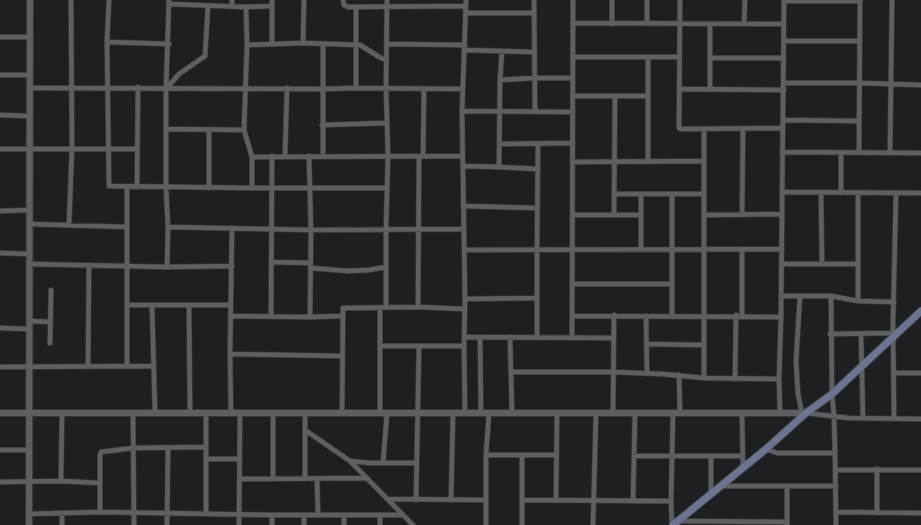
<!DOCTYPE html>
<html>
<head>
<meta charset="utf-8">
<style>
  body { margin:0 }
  canvas { display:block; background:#1e1f22 }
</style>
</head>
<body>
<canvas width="921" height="525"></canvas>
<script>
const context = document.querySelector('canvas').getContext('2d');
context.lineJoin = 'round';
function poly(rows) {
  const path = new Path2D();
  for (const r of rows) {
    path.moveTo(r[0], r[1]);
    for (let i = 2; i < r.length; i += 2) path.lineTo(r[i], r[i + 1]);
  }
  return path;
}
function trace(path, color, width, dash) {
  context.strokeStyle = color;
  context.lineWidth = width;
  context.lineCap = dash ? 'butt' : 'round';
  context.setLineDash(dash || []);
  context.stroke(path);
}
const minor = poly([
  [109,0,107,42,109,186,252,188,387,188],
  [232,0,232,6],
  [272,0,272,44],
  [343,0,344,5,348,7,466,6],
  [534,0,535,111],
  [680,0,679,128,681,129,783,128],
  [784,1,860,1],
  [169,4,246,7,272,6],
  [246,7,247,45,244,130,252,157,252,188],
  [466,13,534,13],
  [574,23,784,24],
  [647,23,647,0],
  [612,24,612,0],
  [744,24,745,0],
  [0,37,30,37],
  [785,41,860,41],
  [107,42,169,44],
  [303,43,304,0],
  [387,44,465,45],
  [247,45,303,43,360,45,381,58,386,60],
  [465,50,534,52],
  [574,57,679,57],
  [710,58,784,58],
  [0,75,30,75],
  [500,80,534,78,573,78],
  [784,83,860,83,921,85],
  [30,88,323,89,356,88,463,89],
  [167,88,179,74,205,56,208,6],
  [356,88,356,7],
  [680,89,784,90],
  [710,90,710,24],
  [573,96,648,96],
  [462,111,573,112],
  [0,115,30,116],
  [783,120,859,121],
  [322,125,386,123],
  [166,129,244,130],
  [704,129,704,378,779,379],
  [209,130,209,188],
  [500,144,573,143],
  [0,149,137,149],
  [782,152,921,153],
  [859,152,860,0],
  [890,152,892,0],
  [841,153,841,193],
  [285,156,287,88],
  [309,156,311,230,310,317],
  [323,156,323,44],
  [423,156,424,89],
  [252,157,463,156],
  [573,162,704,161],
  [648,162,648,57],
  [463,166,499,167,538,169],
  [499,167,500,80,502,51],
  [127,187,127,366],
  [137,187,138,87],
  [782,192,921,193],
  [821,193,822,264],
  [858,193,858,301,894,302],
  [614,194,704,194],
  [672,194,672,316],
  [463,206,537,208],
  [0,211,30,210],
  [614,214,615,96],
  [573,215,641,215],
  [704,215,782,214],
  [742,215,743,129],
  [30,224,127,227],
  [69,225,72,148,71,0],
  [168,227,311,230,464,229],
  [641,249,641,194],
  [742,249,742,316],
  [464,250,782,249],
  [0,253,30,254],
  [271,262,311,263],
  [29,264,167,267,232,266],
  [782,264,858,264],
  [167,267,168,227,166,187,166,88,169,0],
  [311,268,348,271,369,270,386,267],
  [572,284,672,284],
  [781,296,831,296,858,301],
  [800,296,796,361,798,394,802,413],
  [831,296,832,394,834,416,835,453,836,525],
  [465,299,537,298],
  [127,305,231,305],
  [152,305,155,413],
  [189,305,190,413],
  [386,307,386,228,388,156,386,88,387,0],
  [418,307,419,157],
  [380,308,380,413],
  [231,316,310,317,343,316],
  [271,316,272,156],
  [572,316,781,317],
  [646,316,647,374],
  [29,321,50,322],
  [0,328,29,329],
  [830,334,893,333],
  [861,334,863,418],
  [464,337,614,338],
  [480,337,481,413],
  [510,337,512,413],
  [537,337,537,250,538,144],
  [572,337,573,0],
  [50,343,51,290],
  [647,344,704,345],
  [380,346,464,346],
  [230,354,342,356],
  [88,366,89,265],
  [0,367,153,366],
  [511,372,614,372,662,374,704,378],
  [894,373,921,373],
  [679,375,680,413],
  [735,379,736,315],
  [133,413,134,525],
  [231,413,230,354,232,228],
  [305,413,305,430,350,461,413,525],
  [342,413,343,308,418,307,465,309],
  [465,413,464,346,465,299,462,111,466,0],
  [613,413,614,315],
  [742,413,743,469],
  [780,413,779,379,781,317,784,0],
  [806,413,849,418,921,419],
  [894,419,893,322,896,193],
  [766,449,777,453,835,453],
  [0,450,29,450],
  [486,455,556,455],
  [522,456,522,525],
  [634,456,742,456],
  [206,459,240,459],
  [350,461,370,463,416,463],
  [383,463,387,413],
  [836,470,921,470],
  [240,479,367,478],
  [273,479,273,413],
  [305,479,305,430],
  [317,479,318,515],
  [61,481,62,413],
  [0,482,61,481,99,483],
  [721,486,836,486],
  [711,494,711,457],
  [388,499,485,500],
  [416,500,419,347],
  [451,500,453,413],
  [522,500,671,501],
  [556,500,557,413],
  [633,501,635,413],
  [100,512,100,455,101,452,133,448,206,447],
  [836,512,921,513],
  [206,513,206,413],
  [877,513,877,469],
  [29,514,100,512,272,515,403,515],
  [62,514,62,525],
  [272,515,272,525],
  [304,515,304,525],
  [380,515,380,525],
  [677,521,787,522],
  [167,525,168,448],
  [239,525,240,413],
  [344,525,344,515],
  [486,525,486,455,489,413],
  [593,525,596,413],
  [672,525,671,501,673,413],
  [787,525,787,487]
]);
const tertiary = poly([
  [0,413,806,413],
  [29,525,30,0]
]);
const secondary = poly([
  [673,525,766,449,806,413,832,394,921,311]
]);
trace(minor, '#393a3c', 6);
trace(tertiary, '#393a3c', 8);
trace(secondary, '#393a3c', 9);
trace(minor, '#5e5f63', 4.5);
trace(tertiary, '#5e5f63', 6);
trace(secondary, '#6c7491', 7);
</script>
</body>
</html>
